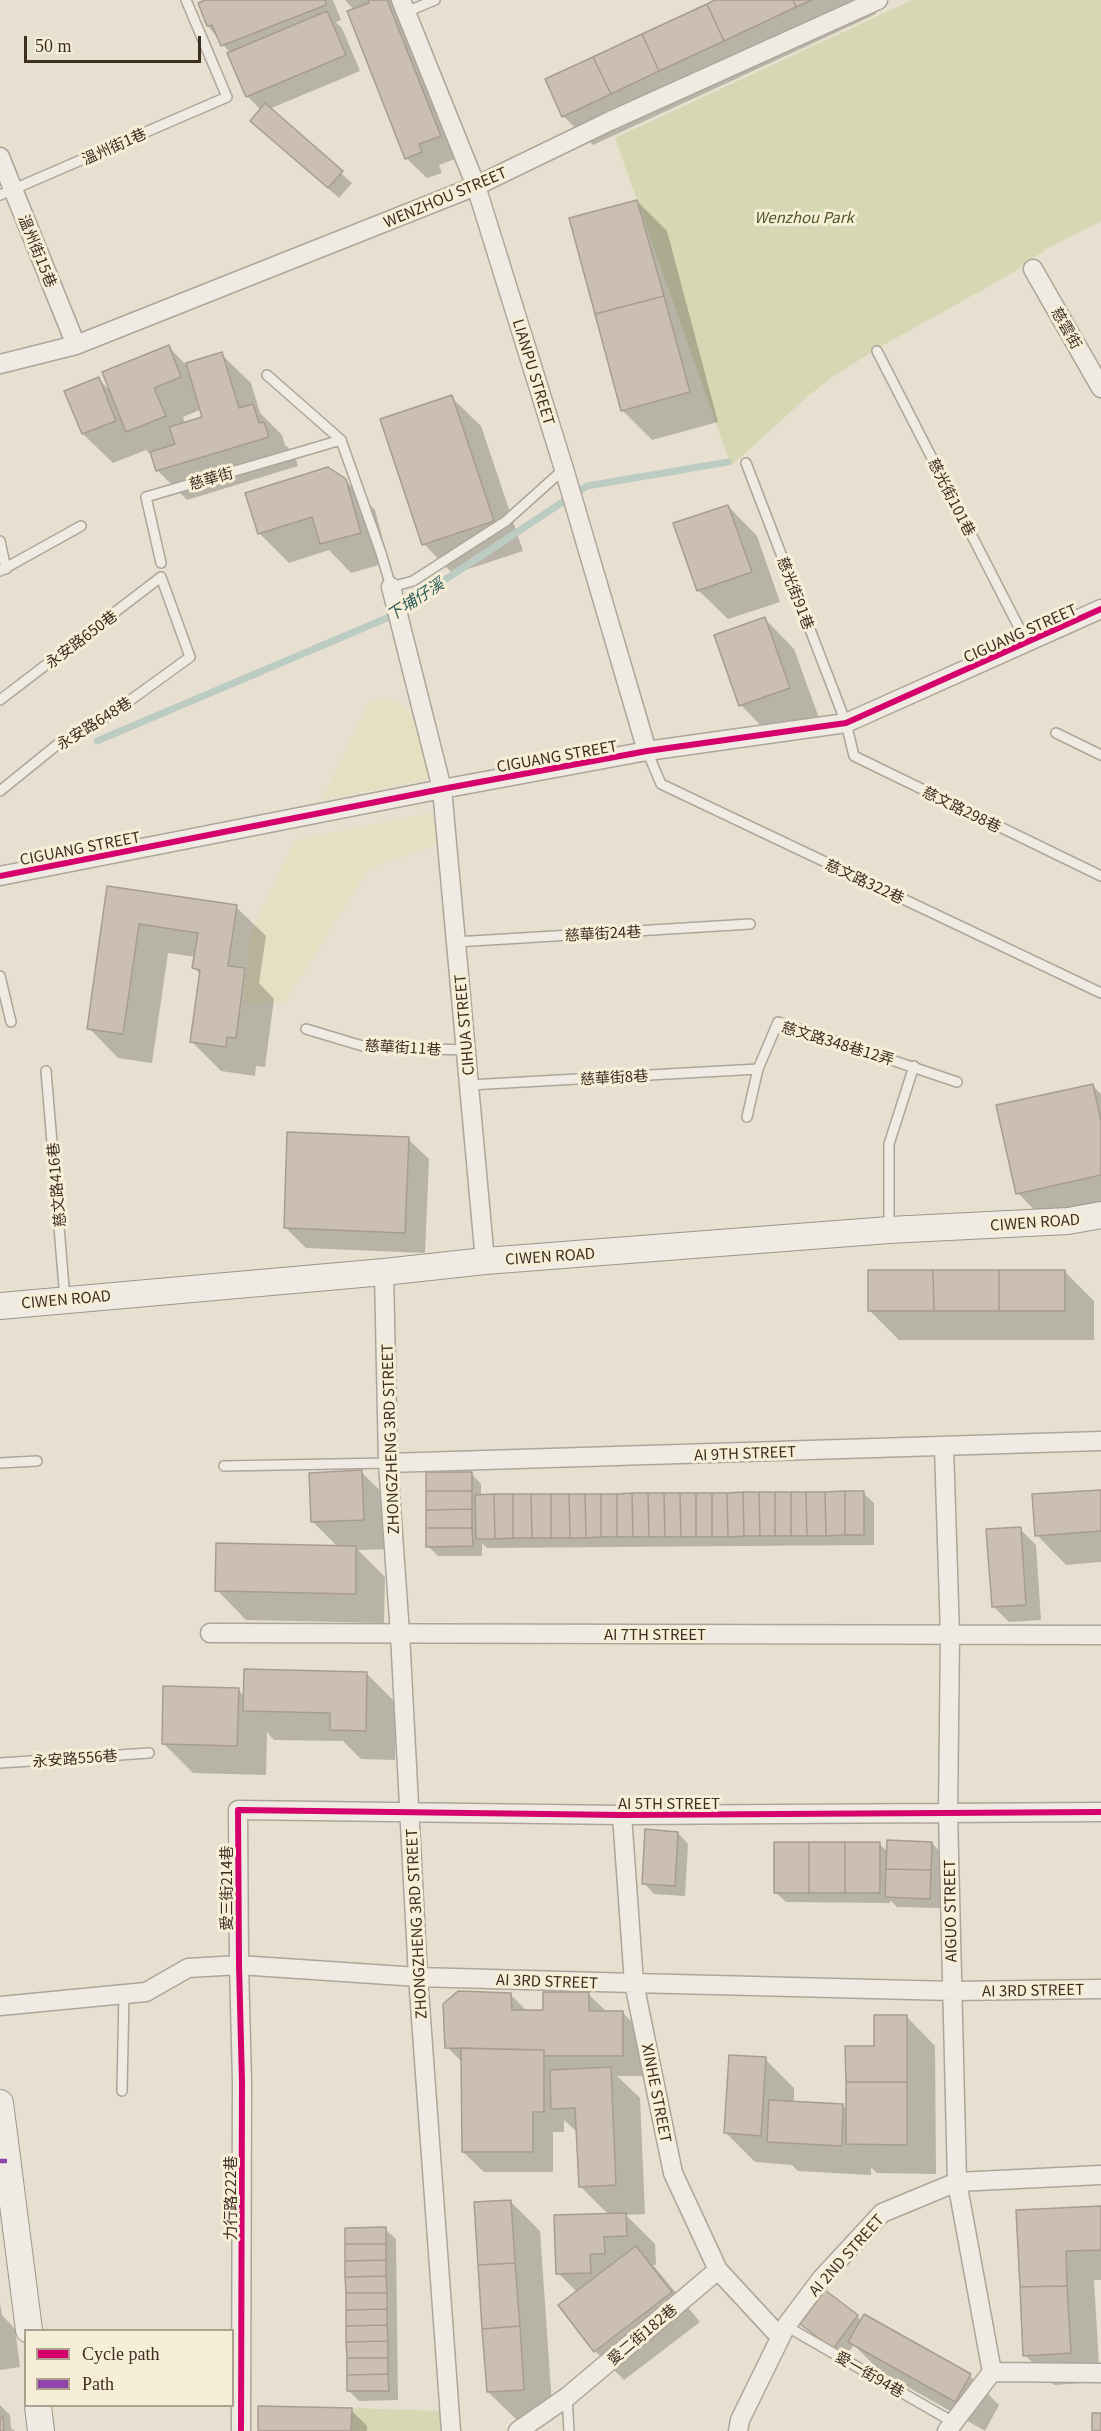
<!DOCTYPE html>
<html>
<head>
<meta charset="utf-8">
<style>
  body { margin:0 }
  #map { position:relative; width:1101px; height:2431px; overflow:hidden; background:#e7e0d1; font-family:Georgia,serif }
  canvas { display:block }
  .legend { position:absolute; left:24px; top:2329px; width:210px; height:78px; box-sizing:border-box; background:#f7eed8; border:2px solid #ada18e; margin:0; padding:8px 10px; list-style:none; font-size:18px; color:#3d2e20 }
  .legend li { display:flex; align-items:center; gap:12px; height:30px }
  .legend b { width:30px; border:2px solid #ada18e }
  .scale { position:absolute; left:24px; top:36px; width:177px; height:27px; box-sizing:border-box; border:3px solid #3d2e20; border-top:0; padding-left:8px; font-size:18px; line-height:21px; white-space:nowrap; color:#3d2e20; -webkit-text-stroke:4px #f7eed8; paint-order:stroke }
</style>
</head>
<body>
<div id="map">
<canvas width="1101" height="2431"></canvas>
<ul class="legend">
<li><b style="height:8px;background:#d6006c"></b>Cycle path</li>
<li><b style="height:8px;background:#8e44ad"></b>Path</li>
</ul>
<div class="scale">50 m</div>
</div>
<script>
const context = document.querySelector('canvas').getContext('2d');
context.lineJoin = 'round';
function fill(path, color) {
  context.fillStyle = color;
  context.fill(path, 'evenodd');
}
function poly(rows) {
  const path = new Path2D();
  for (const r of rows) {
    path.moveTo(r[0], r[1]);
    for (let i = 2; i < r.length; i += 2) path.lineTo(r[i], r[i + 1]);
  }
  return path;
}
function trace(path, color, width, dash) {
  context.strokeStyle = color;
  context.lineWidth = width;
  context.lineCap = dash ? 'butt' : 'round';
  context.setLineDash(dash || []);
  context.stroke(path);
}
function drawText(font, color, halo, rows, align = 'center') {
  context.font = font + ' Georgia,"Noto Sans TC",serif';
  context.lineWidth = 6;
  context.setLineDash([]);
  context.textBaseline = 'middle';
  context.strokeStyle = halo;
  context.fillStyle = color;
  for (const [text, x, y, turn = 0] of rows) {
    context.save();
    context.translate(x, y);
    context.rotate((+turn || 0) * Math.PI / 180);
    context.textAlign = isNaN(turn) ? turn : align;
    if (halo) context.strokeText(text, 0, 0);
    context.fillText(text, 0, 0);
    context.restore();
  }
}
const farmland = poly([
  [391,699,419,719,430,779,322,800,369,701],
  [433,813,437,844,368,869,285,1002,244,1004,250,934,295,840]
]);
const green = poly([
  [912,0,1101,0,1101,221,1048,248,1009,275,878,348,831,378,807,397,731,466,615,138],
  [352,2408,442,2411,443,2431,351,2431]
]);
const shadow = poly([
  [209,0,333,0,341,20,336,22,342,28,360,71,269,109,352,183,339,198,262,131,261,110,247,96,230,53,208,26],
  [345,0,394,0,460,157,439,165,442,173,427,178,406,158,354,10],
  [718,0,870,0,876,14,593,145,563,116],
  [637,201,667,231,718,422,652,440,622,410],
  [169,347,186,365,221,354,251,383,260,413,282,435,285,445,294,453,298,466,187,500,157,470,154,458,146,450,113,463,83,434,99,379,111,392],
  [202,409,204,418,185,424,183,417],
  [451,397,481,426,523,551,453,574,424,544],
  [345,480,375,510,389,562,351,573,329,550,289,563,259,533],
  [728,506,757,536,780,602,728,619,698,590],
  [765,619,794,649,819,718,770,735,741,705],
  [109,888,236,907,266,936,259,983,274,999,265,1067,256,1066,255,1076,221,1071,191,1041,201,975,194,968,196,957,168,953,152,1063,118,1058,89,1028],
  [1092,1085,1101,1094,1101,1211,1047,1223,1018,1193],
  [408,1139,429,1159,425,1253,306,1248,285,1227],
  [1064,1271,1094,1301,1094,1340,899,1340,870,1311],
  [361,1472,391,1501,393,1549,358,1550,385,1577,384,1623,246,1620,217,1590,339,1548,313,1522],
  [471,1473,481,1484,481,1496,863,1493,874,1503,874,1545,487,1548,482,1543,482,1556,438,1556,428,1546],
  [1101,1491,1101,1562,1066,1565,1037,1535],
  [1020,1529,1036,1545,1041,1620,1009,1622,993,1606],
  [367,1674,396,1703,395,1760,361,1759,343,1741,274,1740,267,1732,266,1775,193,1773,163,1743,238,1689,245,1697],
  [678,1833,688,1844,685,1896,654,1894,644,1883],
  [932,1843,942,1854,940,1908,897,1907,890,1900,890,1903,786,1902,775,1892,879,1844,888,1852],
  [588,1994,607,2012,622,2012,643,2033,643,2076,617,2076,640,2098,645,2214,626,2215,655,2244,656,2265,653,2265,700,2322,624,2380,595,2351,577,2292,558,2273,609,2215,580,2186,578,2133,564,2120,564,2132,553,2132,553,2172,484,2172,463,2152,463,2063,447,2047,511,1995,528,2012,544,2012],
  [906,2016,935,2046,936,2174,877,2173,871,2167,871,2175,798,2171,792,2165,755,2162,726,2133,765,2059,794,2088,794,2103,843,2106,847,2110,875,2047],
  [511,2202,540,2231,553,2419,518,2421,488,2392],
  [1101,2207,1101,2280,1094,2280,1100,2382,1054,2385,1025,2355,1017,2212],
  [385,2229,396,2239,398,2400,359,2401,349,2391],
  [0,2303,2,2315,15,2329,20,2367,0,2370],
  [857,2316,862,2321,970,2376,999,2405,985,2431,880,2371,854,2345,844,2358,802,2324],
  [0,2405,10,2415,11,2428,15,2431,0,2431],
  [351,2410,367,2426,367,2431,259,2431]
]);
const stream = poly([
  [97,741,387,618,587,486,728,462]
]);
const building = poly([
  [205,0,325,0,326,5,221,46,212,25,207,26,198,3,205,0],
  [368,0,387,0,441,136,419,144,422,152,405,159,347,11,369,3,368,0],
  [715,0,793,0,796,7,724,41,707,4,715,0],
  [793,0,812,0,796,7,793,0],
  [707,4,724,41,659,71,642,34,707,4],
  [327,11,346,55,246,97,227,53,327,11],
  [642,34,659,71,611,94,593,57,642,34],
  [593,57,611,94,562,117,545,79,593,57],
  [265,103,343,171,328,188,250,121,265,103],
  [637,200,664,296,595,314,569,218,637,200],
  [664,296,690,392,621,411,595,314,664,296],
  [169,345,181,377,154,388,166,416,126,432,102,372,169,345],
  [222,352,239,408,253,404,259,423,264,422,269,437,156,471,150,452,175,444,169,427,202,417,186,363,222,352],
  [99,377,116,421,82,434,64,391,99,377],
  [452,395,494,521,422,545,380,419,452,395],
  [328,467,346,479,361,533,320,544,312,517,258,534,245,493,328,467],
  [728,505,752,572,697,591,673,523,728,505],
  [765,617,790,688,739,706,714,635,765,617],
  [107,886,237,905,228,966,245,968,236,1038,227,1037,226,1047,190,1042,200,970,192,968,198,933,139,924,123,1034,87,1029,107,886],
  [1093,1084,1101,1121,1101,1175,1016,1194,996,1105,1093,1084],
  [287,1132,409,1137,405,1233,284,1228,287,1132],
  [868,1270,933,1270,934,1311,868,1311,868,1270],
  [933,1270,999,1270,999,1311,934,1311,933,1270],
  [999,1270,1065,1270,1065,1311,999,1311,999,1270],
  [362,1470,364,1520,311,1522,309,1473,362,1470],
  [426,1472,472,1472,472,1491,426,1491,426,1472],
  [1101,1490,1101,1531,1035,1536,1032,1494,1101,1490],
  [426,1491,472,1491,472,1509,426,1510,426,1491],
  [845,1491,864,1491,864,1535,845,1535,845,1491],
  [845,1491,845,1535,826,1536,825,1492,845,1491],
  [743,1492,759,1492,760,1536,744,1536,743,1492],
  [743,1492,744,1536,728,1537,727,1493,743,1492],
  [759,1492,775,1492,775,1536,760,1536,759,1492],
  [775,1492,791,1492,791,1536,775,1536,775,1492],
  [791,1492,806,1492,807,1536,791,1536,791,1492],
  [806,1492,825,1492,826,1536,807,1536,806,1492],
  [632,1493,648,1493,649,1537,633,1537,632,1493],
  [632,1493,633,1537,617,1537,617,1494,632,1493],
  [648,1493,664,1493,665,1537,649,1537,648,1493],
  [664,1493,680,1493,681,1537,665,1537,664,1493],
  [680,1493,696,1493,696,1537,681,1537,680,1493],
  [696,1493,712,1493,712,1537,696,1537,696,1493],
  [712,1493,727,1493,728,1537,712,1537,712,1493],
  [494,1494,513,1494,513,1538,495,1539,494,1494],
  [494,1494,495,1539,476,1539,475,1495,494,1494],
  [513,1494,531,1494,532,1538,513,1538,513,1494],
  [531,1494,551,1494,551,1538,532,1538,531,1494],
  [551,1494,569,1494,570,1538,551,1538,551,1494],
  [569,1494,585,1494,586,1538,570,1538,569,1494],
  [585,1494,601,1494,601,1537,586,1538,585,1494],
  [601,1494,617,1494,617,1537,601,1537,601,1494],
  [472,1509,472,1528,426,1528,426,1510,472,1509],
  [1021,1527,1026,1605,992,1607,986,1529,1021,1527],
  [426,1528,472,1528,473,1546,426,1547,426,1528],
  [216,1543,356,1546,356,1594,215,1591,216,1543],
  [244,1669,367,1672,366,1731,330,1730,330,1713,243,1711,244,1669],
  [163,1686,239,1688,237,1746,162,1744,163,1686],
  [645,1829,678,1832,675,1886,642,1884,645,1829],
  [887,1840,932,1842,931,1870,886,1869,887,1840],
  [774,1842,809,1842,809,1893,774,1893,774,1842],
  [809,1842,845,1842,845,1893,809,1893,809,1842],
  [845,1842,880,1842,880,1893,845,1893,845,1842],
  [886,1869,931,1870,930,1899,885,1897,886,1869],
  [458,1991,511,1993,512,2010,543,2010,543,1992,589,1992,589,2011,623,2011,623,2056,544,2056,544,2050,445,2048,443,2004,458,1991],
  [874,2015,907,2015,907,2082,846,2082,845,2046,874,2046,874,2015],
  [461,2048,544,2050,544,2112,533,2112,533,2152,462,2152,461,2048],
  [729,2055,766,2057,761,2136,724,2133,729,2055],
  [611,2067,616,2185,579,2187,575,2108,551,2109,550,2070,611,2067],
  [846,2082,907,2082,907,2145,846,2144,846,2082],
  [769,2100,843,2104,842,2146,767,2142,769,2100],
  [511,2200,515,2263,478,2265,474,2202,511,2200],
  [1101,2206,1101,2250,1066,2251,1067,2286,1020,2287,1016,2210,1101,2206],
  [626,2213,627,2236,604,2237,605,2254,590,2254,591,2273,556,2274,554,2215,626,2213],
  [386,2227,386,2244,345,2244,345,2228,386,2227],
  [345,2244,386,2244,386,2260,345,2261,345,2244],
  [636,2246,672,2292,594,2352,558,2305,636,2246],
  [386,2260,386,2276,345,2277,345,2261,386,2260],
  [515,2263,520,2326,482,2329,478,2265,515,2263],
  [386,2276,387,2293,346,2293,345,2277,386,2276],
  [1067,2286,1071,2353,1023,2356,1020,2287,1067,2286],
  [825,2290,858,2315,833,2349,800,2324,825,2290],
  [346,2293,387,2293,387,2309,346,2310,346,2293],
  [387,2309,387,2325,346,2326,346,2310,387,2309],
  [864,2314,971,2374,955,2402,848,2342,864,2314],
  [387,2325,388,2341,346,2342,346,2326,387,2325],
  [520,2326,524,2390,487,2392,482,2329,520,2326],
  [388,2341,388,2358,347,2358,346,2342,388,2341],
  [347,2358,388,2358,388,2374,347,2375,347,2358],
  [388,2374,389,2391,347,2391,347,2375,388,2374],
  [258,2406,352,2408,351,2431,258,2431,258,2406],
  [1092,2413,1101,2413,1101,2431,1092,2431,1092,2413],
  [3,2417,4,2431,0,2431,0,2418,3,2417]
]);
const lane = poly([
  [406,12,435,0],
  [0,195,227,97,186,0],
  [877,351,1027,643],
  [267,375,341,440,381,553,391,587,413,581,506,521,564,469],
  [746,463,846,723,854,756,1101,876],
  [0,541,6,569],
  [161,563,146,497,341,440],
  [0,571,81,526],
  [0,700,161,577,190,657,110,715,58,744,0,791],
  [1056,733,1101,755],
  [647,751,661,784,1101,993],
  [456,942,750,924],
  [0,976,11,1022],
  [306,1029,366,1047,466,1050],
  [46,1071,65,1299],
  [469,1085,758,1069],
  [747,1117,758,1069,778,1022,957,1082],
  [889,1228,889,1144,914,1066],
  [0,1463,37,1461],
  [224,1466,388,1463],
  [0,1763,149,1753],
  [122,2091,124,1994],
  [786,2326,953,2422],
  [567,2397,569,2431]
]);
const street = poly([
  [401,0,476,186,564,469,647,751],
  [0,157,76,345],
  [1033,269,1101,388],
  [0,364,76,345,476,186,610,121,878,0],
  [391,587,442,789,485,1261],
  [0,876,442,789,647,751,846,723,1101,609],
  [384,1272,388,1463,400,1634,418,1977,451,2431],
  [944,1447,950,1635,948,1813,957,2182,992,2372],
  [388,1463,1101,1441],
  [210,1633,1101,1635],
  [622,1815,634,1983,673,2173,718,2270,780,2337],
  [0,2006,146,1992,188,1968,239,1965,418,1977,634,1983,952,1991,1101,1989],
  [241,2431,242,2082,239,1965,238,1810,622,1815,1101,1812],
  [518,2431,567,2397,718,2270],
  [738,2431,740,2420,786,2326,822,2278,882,2213,957,2182,1101,2175],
  [947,2431,992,2372,1101,2373]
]);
const secondary = poly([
  [0,1306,384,1272,485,1261,889,1230,1068,1221,1101,1215],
  [0,2103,29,2330],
  [38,2406,41,2431]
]);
const quiet = poly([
  [0,2161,7,2161]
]);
const cycleway = poly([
  [0,876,442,789,647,751,846,723,1101,609],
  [241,2431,242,2082,239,1965,238,1810,622,1815,1101,1812]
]);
const streetNames = [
  ["溫州街1巷",114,146,-24],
  ["WENZHOU STREET",445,197,-23],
  ["溫州街15巷",38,251,68],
  ["慈雲街",1067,328,60],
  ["LIANPU STREET",534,372,73],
  ["慈華街",211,478,-16],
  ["慈光街101巷",952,497,63],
  ["慈光街91巷",796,593,69],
  ["CIGUANG STREET",1020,633,-24],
  ["永安路650巷",81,639,-37],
  ["永安路648巷",94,723,-32],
  ["CIGUANG STREET",557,756,-10],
  ["慈文路298巷",962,809,26],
  ["CIGUANG STREET",80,848,-11],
  ["慈文路322巷",865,881,25],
  ["慈華街24巷",603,933,-3],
  ["CIHUA STREET",464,1025,-95],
  ["慈文路348巷12弄",838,1043,17],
  ["慈華街11巷",403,1047,3],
  ["慈華街8巷",614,1077,-3],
  ["慈文路416巷",56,1185,-95],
  ["CIWEN ROAD",1035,1222,-4],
  ["CIWEN ROAD",550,1256,-4],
  ["CIWEN ROAD",66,1299,-5],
  ["ZHONGZHENG 3RD STREET",390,1439,-92],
  ["AI 9TH STREET",745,1453,-2],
  ["AI 7TH STREET",655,1634],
  ["永安路556巷",75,1758,-4],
  ["AI 5TH STREET",669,1803],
  ["愛三街214巷",226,1888,-90],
  ["AIGUO STREET",950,1911,-91],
  ["ZHONGZHENG 3RD STREET",416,1924,-93],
  ["AI 3RD STREET",547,1981,2],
  ["AI 3RD STREET",1033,1990,-1],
  ["XINHE STREET",657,2093,79],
  ["力行路222巷",230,2198,-90],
  ["AI 2ND STREET",846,2255,-48],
  ["愛二街182巷",642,2334,-40],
  ["愛一街94巷",870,2374,30]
];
const parkNames = [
  ["Wenzhou Park",804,217]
];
const waterNames = [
  ["下埔仔溪",415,599,-33]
];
fill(farmland, '#e6dfc2');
fill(green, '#d6d7b3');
fill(shadow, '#0003');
trace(stream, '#bcccc2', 7);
fill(building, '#cbbfb2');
trace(building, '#a89c90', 1.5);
trace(lane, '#ada599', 12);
trace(street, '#ada599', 21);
trace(secondary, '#9c958a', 28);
trace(lane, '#efebe3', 9);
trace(street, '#efebe3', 18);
trace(secondary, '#efebe3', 26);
trace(quiet, '#8e44ad', 4.5, [9, 4.5]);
trace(cycleway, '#d6006c', 6);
drawText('15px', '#3d2e20', '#f7eed8', streetNames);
drawText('italic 15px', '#4d5a26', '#f7eed8', parkNames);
drawText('italic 16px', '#2f5d5a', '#f7eed8', waterNames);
</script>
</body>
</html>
